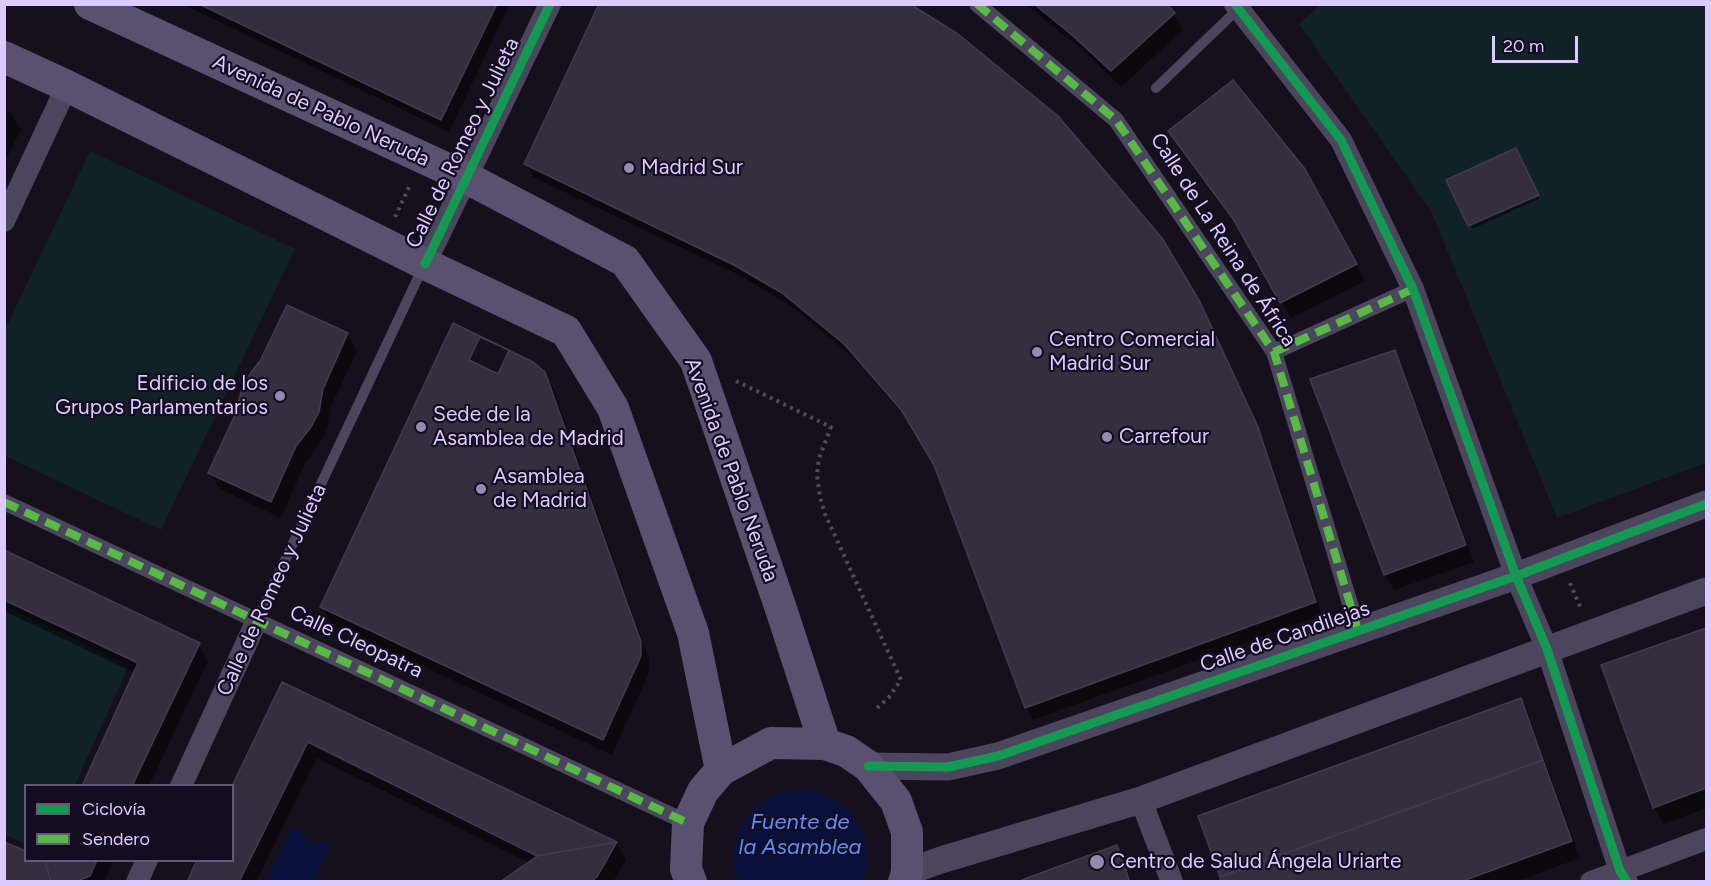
<!DOCTYPE html>
<html>
<head>
<meta charset="utf-8">
<style>
  body { margin:0 }
  #map { position:relative; width:1711px; height:886px; overflow:hidden; background:#15101c; font-family:Figtree,sans-serif }
  canvas { display:block }
  .frame { position:absolute; inset:0; border:6px solid #dccbff; pointer-events:none }
  .legend { position:absolute; left:24px; top:784px; width:210px; height:78px; box-sizing:border-box; background:#140c20; border:2px solid #645879; margin:0; padding:8px 10px; list-style:none; font-size:18px; color:#dccbff }
  .legend li { display:flex; align-items:center; gap:12px; height:30px }
  .legend b { width:30px; border:2px solid #645879 }
  .scale { position:absolute; left:1492px; top:36px; width:86px; height:27px; box-sizing:border-box; border:3px solid #dccbff; border-top:0; padding-left:8px; font-size:18px; line-height:21px; white-space:nowrap; color:#dccbff; -webkit-text-stroke:4px #140c20; paint-order:stroke }
</style>
</head>
<body>
<div id="map">
<canvas width="1711" height="886"></canvas>
<div class="frame"></div>
<ul class="legend">
<li><b style="height:8px;background:#139951"></b>Ciclovía</li>
<li><b style="height:8px;background:#58b947"></b>Sendero</li>
</ul>
<div class="scale">20 m</div>
</div>
<script>
const context = document.querySelector('canvas').getContext('2d');
context.lineJoin = 'round';
function fill(path, color) {
  context.fillStyle = color;
  context.fill(path, 'evenodd');
}
function poly(rows) {
  const path = new Path2D();
  for (const r of rows) {
    path.moveTo(r[0], r[1]);
    for (let i = 2; i < r.length; i += 2) path.lineTo(r[i], r[i + 1]);
  }
  return path;
}
function trace(path, color, width, dash) {
  context.strokeStyle = color;
  context.lineWidth = width;
  context.lineCap = dash ? 'butt' : 'round';
  context.setLineDash(dash || []);
  context.stroke(path);
}
function drawText(font, color, halo, rows, align = 'center') {
  context.font = font + ' Figtree,sans-serif';
  context.lineWidth = 4.5;
  context.setLineDash([]);
  context.textBaseline = 'middle';
  context.strokeStyle = halo;
  context.fillStyle = color;
  for (const [text, x, y, turn = 0] of rows) {
    context.save();
    context.translate(x, y);
    context.rotate((+turn || 0) * Math.PI / 180);
    context.textAlign = isNaN(turn) ? turn : align;
    if (halo) context.strokeText(text, 0, 0);
    context.fillText(text, 0, 0);
    context.restore();
  }
}
const green = poly([
  [1320,5,1706,5,1706,463,1557,518,1431,211,1299,24],
  [90,151,295,249,161,530,5,456,5,330],
  [5,606,129,665,75,785,26,786,25,844,5,834]
]);
const water = poly([
  [794,790,817,791,838,801,855,817,865,838,868,861,863,881,739,881,734,870,733,848,739,828,752,809,771,796],
  [292,827,299,830,309,842,319,843,324,841,330,846,313,881,272,881,266,879]
]);
const shadow = poly([
  [182,4,510,4,449,132],
  [1025,4,1164,4,1174,14,1183,30,1121,87,1084,51],
  [4,110,11,113,21,129,4,164],
  [1170,132,1314,187,1365,281,1291,318,1243,234,1179,148],
  [1516,150,1539,199,1472,229,1448,181],
  [526,164,1207,317,1264,441,1322,615,1033,720,1026,707,935,465,911,424,853,357,791,306,743,277,533,177],
  [288,307,347,334,357,351,331,406,327,429,320,443,305,463,281,518,220,489,210,473],
  [1394,351,1403,368,1474,562,1394,590,1385,574],
  [544,373,554,390,649,660,649,673,612,755,331,623,322,607],
  [4,552,198,644,208,661,149,786,84,786,135,673,4,611],
  [1706,629,1706,808,1664,824,1654,808,1603,666],
  [282,684,616,843,626,859,613,882,503,882,530,863,317,758,256,882,189,882,232,860],
  [1520,700,1529,716,1580,858,1515,882,1223,882],
  [1116,847,1125,864,1132,882,1023,882],
  [26,860,114,860,104,882,4,882]
]);
const building = poly([
  [199,4,497,4,441,120,199,4],
  [599,4,910,4,958,34,1058,116,1162,238,1200,302,1258,427,1316,602,1025,708,934,465,902,411,844,344,782,293,734,265,524,164,599,4],
  [1034,4,1167,4,1175,13,1111,71,1072,35,1034,4],
  [1233,80,1305,169,1357,264,1280,303,1233,219,1168,131,1233,80],
  [1516,148,1539,195,1468,226,1446,180,1516,148],
  [287,305,348,333,323,389,319,412,311,427,296,446,271,502,208,473,234,417,242,389,251,372,260,361,287,305],
  [453,323,533,362,545,372,641,642,641,656,603,740,320,607,453,323],
  [480,337,509,350,498,374,469,360,480,337],
  [1395,350,1466,545,1384,575,1310,379,1395,350],
  [4,550,200,643,132,786,82,786,138,663,4,600,4,550],
  [1706,628,1706,788,1653,808,1601,665,1706,628],
  [282,682,617,842,537,856,308,742,239,882,187,882,197,860,232,860,232,786,282,682],
  [1521,698,1543,760,1220,877,1198,816,1521,698],
  [1543,760,1572,841,1460,882,1221,882,1220,877,1543,760],
  [4,842,26,851,26,860,45,860,51,882,4,882,4,842],
  [617,842,597,877,590,882,500,882,537,856,617,842],
  [1117,845,1130,882,1018,882,1027,878,1117,845],
  [45,860,97,860,90,876,74,882,51,882,45,860]
]);
const path = poly([
  [395,217,411,183],
  [736,381,831,427,819,458,817,475,820,497,825,514,901,680,889,697,875,710],
  [1570,583,1581,609]
]);
const service = poly([
  [1156,88,1239,8],
  [257,620,424,265]
]);
const pedestrian = poly([
  [977,4,1116,120,1274,352,1358,630],
  [1274,352,1413,289],
  [4,502,688,823]
]);
const minor = poly([
  [1235,4,1341,140,1413,289,1516,576,1547,649,1620,871,1627,882],
  [4,221,67,86],
  [425,264,550,4],
  [181,786,257,620],
  [1141,800,1172,882],
  [137,882,147,860],
  [1591,882,1706,839]
]);
const tertiary = poly([
  [868,766,948,767,998,756,1516,576,1706,504],
  [907,872,941,860,1141,800,1706,591]
]);
const secondary = poly([
  [90,4,467,178,625,261,696,361,781,609,825,744],
  [4,57,67,86,425,264,566,331,613,408,693,633,721,770],
  [691,882,686,869,688,823,703,791,721,770,771,743,825,744,846,751,868,766,896,801,907,832,907,872,904,882]
]);
const quiet = poly([
  [977,4,1116,120,1274,352,1358,630],
  [1274,352,1413,289],
  [4,502,688,823]
]);
const cycleway = poly([
  [1235,4,1341,140,1413,289,1516,576,1547,649,1620,871,1627,882],
  [425,264,550,4],
  [868,766,948,767,998,756,1516,576,1706,504]
]);
const markers = [
  [629,168,6,"#968ab0"],
  [1037,352,6,"#968ab0"],
  [280,396,6,"#968ab0"],
  [421,427,6,"#968ab0"],
  [1107,437,6,"#968ab0"],
  [481,489,6,"#968ab0"],
  [1097,862,8,"#968ab0"]
];
const streetNames = [
  ["Avenida de Pablo Neruda",321,111,25],
  ["Calle de Romeo y Julieta",463,143,-64],
  ["Calle de La Reina de África",1223,240,57],
  ["Avenida de Pablo Neruda",731,470,70],
  ["Calle de Romeo y Julieta",272,590,-65],
  ["Calle de Candilejas",1285,637,-19],
  ["Calle Cleopatra",356,642,25]
];
const poiNames = [
  ["Madrid Sur",641,168],
  ["Centro Comercial",1049,340],
  ["Madrid Sur",1049,364],
  ["Edificio de los",268,384,"right"],
  ["Grupos Parlamentarios",268,408,"right"],
  ["Sede de la",433,415],
  ["Asamblea de Madrid",433,439],
  ["Carrefour",1119,437],
  ["Asamblea",493,477],
  ["de Madrid",493,501],
  ["Centro de Salud Ángela Uriarte",1110,862]
];
const waterNames = [
  ["Fuente de",800,823],
  ["la Asamblea",800,848]
];
fill(green, '#102228');
fill(water, '#09103a');
fill(shadow, '#0007');
fill(building, '#342e3e');
trace(building, '#433a50', 1.5);
trace(path, '#464d5d', 4, [3, 4.5]);
trace(service, '#4b455d', 10);
trace(pedestrian, '#4b455d', 16);
trace(minor, '#4b455d', 22);
trace(tertiary, '#4b455d', 27);
trace(secondary, '#5a5170', 32);
trace(quiet, '#58b947', 8, [15, 8]);
trace(cycleway, '#139951', 9);
for (const [x, y, r, color] of markers) {
  const dot = new Path2D();
  dot.arc(x, y, r, 0, 2 * Math.PI);
  context.fillStyle = color;
  context.fill(dot);
  trace(dot, '#140c20', 2);
}
drawText('21px', '#dccbff', '#140c20', streetNames);
drawText('21px', '#dccbff', '#140c20', poiNames, 'left');
drawText('italic 22px', '#598fff', '#140c20', waterNames);
</script>
</body>
</html>
